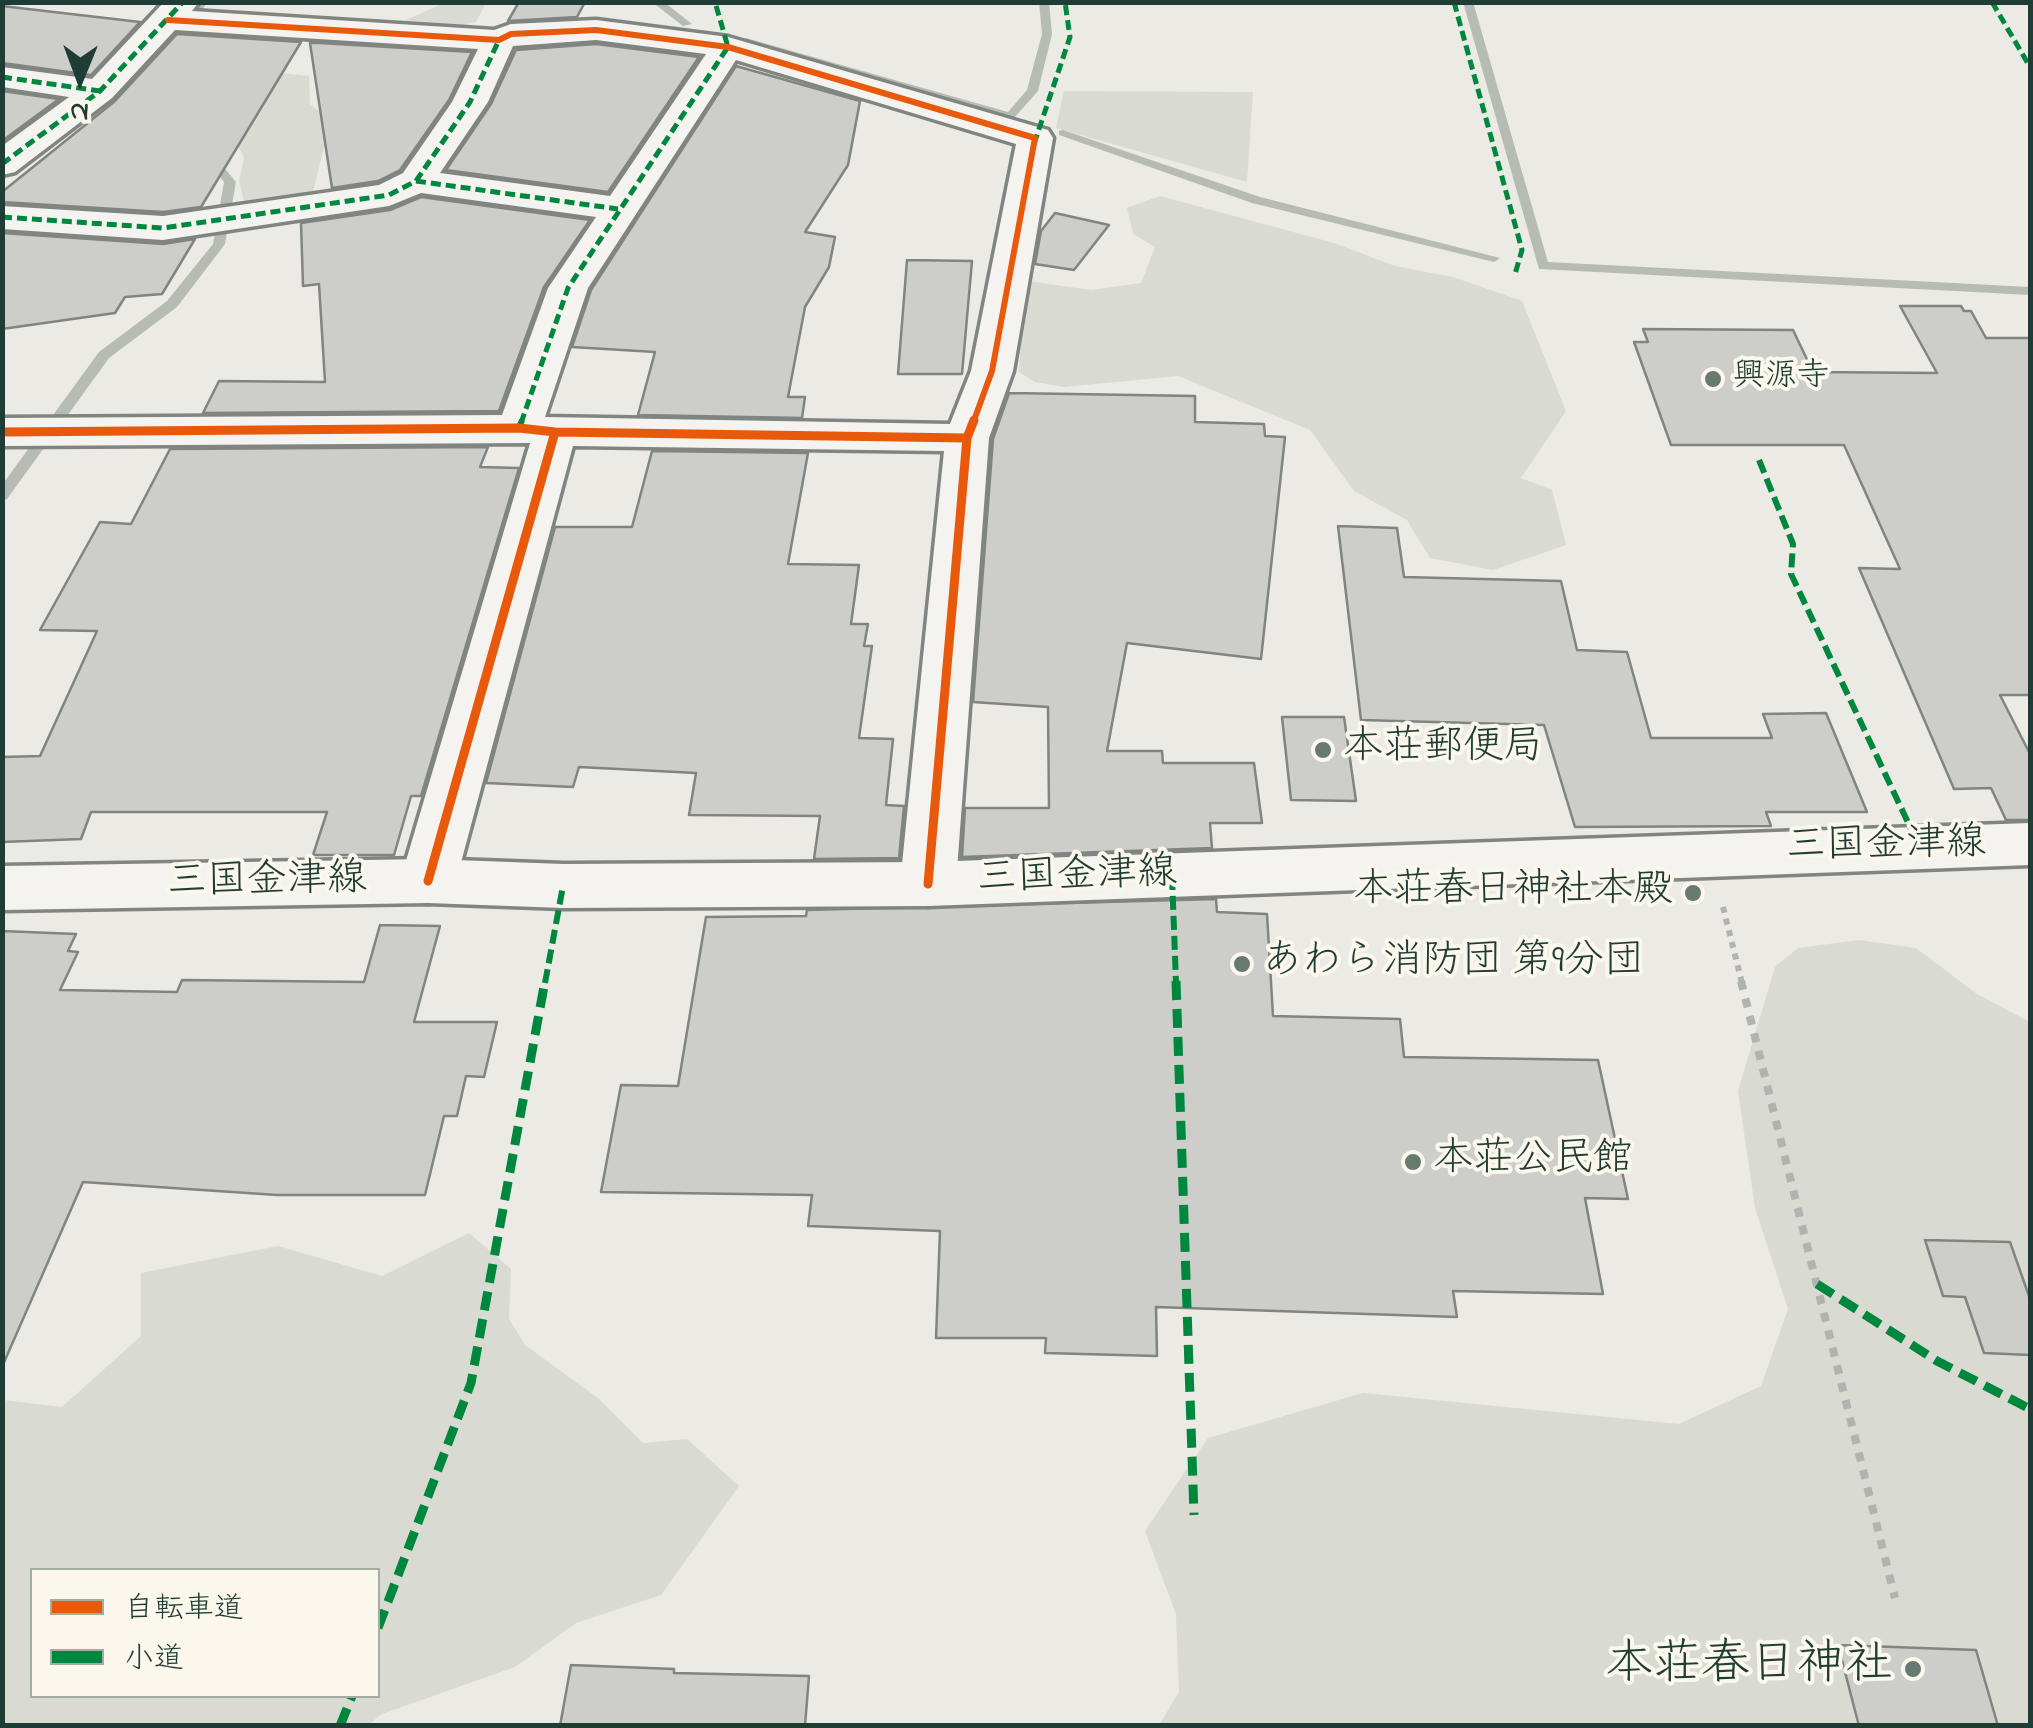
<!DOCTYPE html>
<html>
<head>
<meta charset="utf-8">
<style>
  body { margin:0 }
  #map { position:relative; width:2033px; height:1728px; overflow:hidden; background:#ebeae4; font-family:"Indie Flower","Klee One",sans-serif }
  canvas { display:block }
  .frame { position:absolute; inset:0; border:5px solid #1f3d34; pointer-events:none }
  .legend { position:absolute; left:30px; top:1568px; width:350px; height:130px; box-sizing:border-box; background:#fbf7ec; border:2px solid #a3ada2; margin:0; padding:12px 18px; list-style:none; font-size:30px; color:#1f3d34 }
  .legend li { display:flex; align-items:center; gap:20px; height:50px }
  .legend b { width:50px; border:2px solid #a3ada2 }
  .north { position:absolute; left:30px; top:30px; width:100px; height:100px; -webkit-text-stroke:8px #fbf7ec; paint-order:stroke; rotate:181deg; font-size:28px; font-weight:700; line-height:40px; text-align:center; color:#1f3d34 }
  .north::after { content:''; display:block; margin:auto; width:35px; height:45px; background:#1f3d34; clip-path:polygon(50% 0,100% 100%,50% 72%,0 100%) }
</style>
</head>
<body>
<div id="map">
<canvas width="2033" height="1728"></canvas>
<div class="frame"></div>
<ul class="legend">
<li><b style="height:12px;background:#e8590c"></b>自転車道</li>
<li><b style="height:12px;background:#00873e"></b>小道</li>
</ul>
<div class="north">N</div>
</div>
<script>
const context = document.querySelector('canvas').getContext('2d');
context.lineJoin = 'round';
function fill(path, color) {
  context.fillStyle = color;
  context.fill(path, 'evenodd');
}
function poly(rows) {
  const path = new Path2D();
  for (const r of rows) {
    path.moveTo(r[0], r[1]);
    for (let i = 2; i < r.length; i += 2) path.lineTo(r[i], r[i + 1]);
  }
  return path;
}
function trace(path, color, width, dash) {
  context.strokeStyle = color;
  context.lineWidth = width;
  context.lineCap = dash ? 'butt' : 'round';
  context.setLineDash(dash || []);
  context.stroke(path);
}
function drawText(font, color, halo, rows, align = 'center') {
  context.font = font + ' "Indie Flower","Klee One",sans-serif';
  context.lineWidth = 8;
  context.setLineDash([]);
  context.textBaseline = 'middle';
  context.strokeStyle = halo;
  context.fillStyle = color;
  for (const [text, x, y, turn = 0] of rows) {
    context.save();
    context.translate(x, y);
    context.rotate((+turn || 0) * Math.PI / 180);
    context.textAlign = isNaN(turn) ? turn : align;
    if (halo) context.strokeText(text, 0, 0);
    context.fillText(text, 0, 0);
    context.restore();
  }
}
const green = poly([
  [444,3,486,3,476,22,459,26,395,25],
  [263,71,309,76,310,104,326,117,324,147,312,196,244,202,239,181,244,158,238,145],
  [1064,91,1253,92,1247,182,1056,128],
  [1160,196,1334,243,1395,266,1453,277,1522,301,1566,411,1521,478,1552,490,1566,545,1493,570,1430,558,1407,520,1354,491,1310,430,1178,376,1064,387,1035,382,1019,372,1022,324,1018,298,1028,281,1091,290,1141,283,1155,247,1133,234,1127,208],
  [1859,940,1916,948,1977,994,2030,1022,2030,1725,1159,1725,1179,1692,1176,1614,1145,1531,1208,1438,1363,1393,1679,1424,1761,1386,1788,1309,1755,1208,1738,1091,1775,967,1798,948],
  [469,1233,511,1269,509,1319,525,1345,598,1398,643,1443,687,1439,739,1486,661,1595,576,1623,515,1667,382,1714,368,1725,3,1725,3,1400,62,1407,141,1336,141,1273,278,1246,382,1276],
  [378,1570,378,1696,32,1696,32,1570]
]);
const stream = poly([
  [197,2,208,2,166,54,158,54,158,50,197,2],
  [652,2,664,2,692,24,683,26,652,2],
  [1039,2,1049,2,1052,34,1038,91,1014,118,1010,119,737,40,746,38,1008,112,1027,90,1042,34,1039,2],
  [1463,2,1473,2,1548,262,2030,287,2030,295,1539,269,1463,2],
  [1063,130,1260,197,1500,258,1494,262,1252,203,1059,135,1059,131,1063,130],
  [209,152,213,154,236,182,225,244,177,307,109,358,7,499,2,501,2,485,99,352,167,301,213,244,224,182,203,156,209,152]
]);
const building = poly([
  [519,2,585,2,577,17,508,21,519,2],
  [2,6,140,22,91,75,2,63,2,6],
  [177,34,301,42,201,207,163,212,2,202,2,192,115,101,177,34],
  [310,43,320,43,472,52,449,100,400,170,378,181,332,188,310,43],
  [596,44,699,57,608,192,446,170,491,104,516,50,596,44],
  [736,66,860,101,848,165,805,232,835,237,829,267,805,307,788,397,805,397,802,418,638,415,655,352,572,347,591,290,736,66],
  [2,91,59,99,2,141,2,91],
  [421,197,590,220,544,287,499,411,203,413,219,381,325,382,319,284,303,286,301,223,390,210,421,197],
  [1055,213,1109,225,1074,270,1035,264,1041,231,1055,213],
  [2,233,163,244,195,239,162,294,125,297,115,313,2,329,2,233],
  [907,260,972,261,962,374,898,374,907,260],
  [1900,306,1961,306,1964,311,1971,311,1986,338,2030,338,2030,695,2000,695,2030,754,2030,820,2006,820,1991,788,1954,789,1859,568,1900,569,1844,445,1671,445,1634,342,1648,342,1643,329,1793,330,1813,372,1937,373,1900,306],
  [1009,393,1195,396,1195,422,1264,424,1265,436,1285,437,1261,659,1127,643,1107,751,1162,751,1163,763,1254,763,1262,823,1210,823,1212,848,962,857,965,808,1049,808,1048,707,973,702,993,439,1009,393],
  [488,447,480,467,519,468,421,796,411,796,394,855,313,855,327,812,91,812,81,839,2,842,2,757,40,756,97,631,40,630,100,522,131,524,170,449,488,447],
  [652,451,808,453,788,564,859,565,851,624,868,624,864,646,872,646,859,738,893,739,886,805,904,806,899,858,814,859,820,816,689,815,696,773,579,767,573,787,486,783,555,527,632,527,652,451],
  [1338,526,1397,528,1404,577,1561,581,1577,650,1627,652,1651,738,1772,738,1763,714,1826,713,1867,812,1766,812,1771,826,1575,827,1544,725,1361,720,1338,526],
  [1282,717,1344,717,1356,801,1291,800,1282,717],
  [1216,899,1217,912,1267,914,1273,1016,1400,1019,1404,1057,1598,1060,1628,1199,1585,1198,1603,1294,1453,1291,1457,1317,1156,1307,1157,1356,1045,1353,1046,1338,936,1338,940,1231,808,1226,812,1195,601,1192,621,1085,678,1086,706,917,806,916,807,910,1216,899],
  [380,925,440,926,414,1022,497,1022,484,1077,466,1076,457,1116,444,1116,425,1195,277,1195,83,1182,2,1367,2,931,76,934,68,951,78,952,60,990,177,992,182,980,364,982,380,925],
  [1925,1240,2010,1242,2030,1299,2030,1355,1984,1353,1965,1297,1943,1296,1925,1240],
  [1838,1645,1976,1650,1998,1726,1859,1726,1838,1645],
  [571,1665,674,1669,674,1673,809,1676,805,1726,560,1726,571,1665]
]);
const pathFar1 = poly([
  [1723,907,1742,983]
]);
const path = poly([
  [1741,981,1895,1598]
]);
const minor = poly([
  [164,2,199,2,192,11,494,30,511,24,596,20,728,37,1048,130,1053,138,1013,371,989,438,956,884,948,899,928,906,908,899,900,884,944,451,573,446,456,881,448,896,428,903,408,896,400,881,530,443,2,446,2,418,502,415,548,288,596,217,421,193,389,206,163,240,2,229,2,206,163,216,379,185,403,173,452,102,478,49,175,30,112,98,15,172,2,175,2,146,69,97,2,87,2,67,92,79,164,2],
  [596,40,706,54,610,196,440,173,488,102,513,46,596,40],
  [736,60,1016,144,971,371,950,424,545,417,588,288,736,60]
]);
const secondary = poly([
  [2030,823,2030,865,928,906,563,908,428,903,2,910,2,866,428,859,563,864,928,862,2030,823]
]);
const quietFar2 = poly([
  [1454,2,1522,250,1515,274],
  [1992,2,2030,67],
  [2,77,100,91],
  [1034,144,1070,37,1065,2],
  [2,164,100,91,183,2],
  [416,181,618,209],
  [2,217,163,228,389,195,416,181,470,102,499,40],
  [521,423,568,288,728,47,715,2]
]);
const quietFar1 = poly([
  [519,428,522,420],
  [1759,460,1793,544,1791,574,1920,848],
  [1172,876,1176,983],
  [545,983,563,886]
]);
const quiet = poly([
  [1176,981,1194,1515],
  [1817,1284,1937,1361,2030,1409],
  [378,1628,471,1383,545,981],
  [340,1726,352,1696]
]);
const cyclewayFar1 = poly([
  [168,20,499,40,511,34,596,30,728,47,1035,138,992,371,973,423]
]);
const cycleway = poly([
  [2,432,519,428,555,432,967,438],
  [428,881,555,432],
  [928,884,967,438,974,420]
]);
const markers = [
  [1713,379,10,"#667a72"],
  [1323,750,10,"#667a72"],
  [1693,893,10,"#667a72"],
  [1242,964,10,"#667a72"],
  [1413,1162,10,"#667a72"],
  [1913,1669,10,"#667a72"]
];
const farPoinames = [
  ["興源寺",1733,379]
];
const poiNames = [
  ["本荘郵便局",1343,750],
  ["本荘春日神社本殿",1673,893,"right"],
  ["あわら消防団 第9分団",1262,964],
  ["本荘公民館",1433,1162]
];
const streetNames = [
  ["三国金津線",1886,848,-1],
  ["三国金津線",1077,879,-2],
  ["三国金津線",267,884,-1]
];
const nearPoinames = [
  ["本荘春日神社",1893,1669]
];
fill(green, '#d9dbd2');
fill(stream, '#b6bcb4');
fill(building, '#cdceca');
trace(building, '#808581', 2.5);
trace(minor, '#808581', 7);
trace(secondary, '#808581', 7);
trace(pathFar1, '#b0b3af', 6, [6, 6]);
trace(path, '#b0b3af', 8, [9, 9]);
fill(minor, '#f4f3ef');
fill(secondary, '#f4f3ef');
trace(quietFar2, '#00873e', 5, [10, 5]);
trace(quietFar1, '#00873e', 6, [14, 6]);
trace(quiet, '#00873e', 9, [19, 9]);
trace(cyclewayFar1, '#e8590c', 6);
trace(cycleway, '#e8590c', 9);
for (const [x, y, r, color] of markers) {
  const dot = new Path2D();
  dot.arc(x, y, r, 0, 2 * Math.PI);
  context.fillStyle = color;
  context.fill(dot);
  trace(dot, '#fbf7ec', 4);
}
drawText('32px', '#1f3d34', '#fbf7ec', farPoinames, 'left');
drawText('40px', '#1f3d34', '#fbf7ec', poiNames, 'left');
drawText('40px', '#1f3d34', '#fbf7ec', streetNames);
drawText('48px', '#1f3d34', '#fbf7ec', nearPoinames, 'right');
</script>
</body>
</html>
